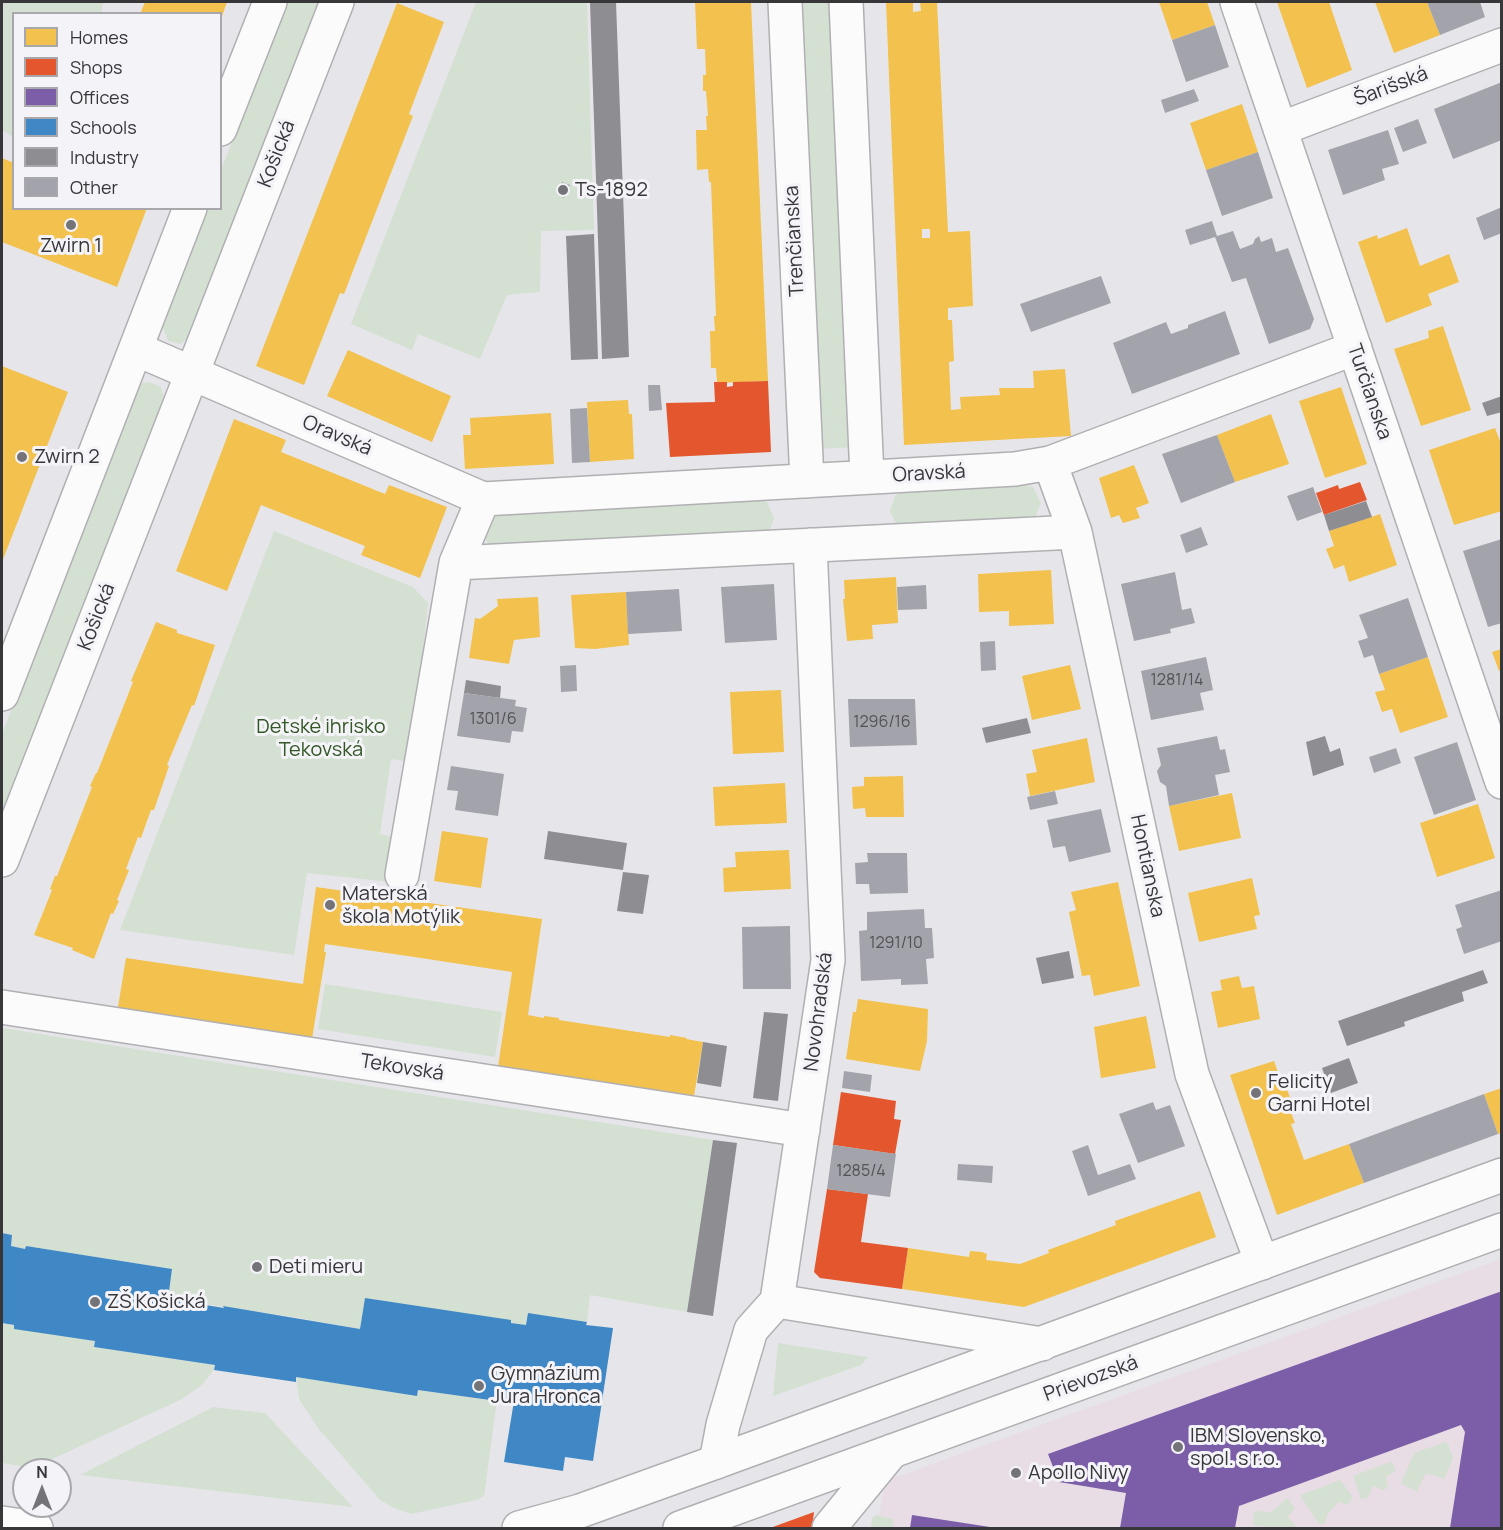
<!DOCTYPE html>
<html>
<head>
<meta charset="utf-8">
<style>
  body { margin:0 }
  #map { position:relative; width:1503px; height:1530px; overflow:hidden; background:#e6e6ea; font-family:Manrope,sans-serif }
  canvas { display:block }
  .frame { position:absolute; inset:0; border:3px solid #37373a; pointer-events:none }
  .legend { position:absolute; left:12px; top:12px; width:210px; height:198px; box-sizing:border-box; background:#f3f3f8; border:2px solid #a8a8ac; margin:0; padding:8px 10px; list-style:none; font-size:18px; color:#37373a }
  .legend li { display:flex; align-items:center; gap:12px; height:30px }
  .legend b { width:30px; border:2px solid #a8a8ac }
  .north { position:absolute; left:12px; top:1458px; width:60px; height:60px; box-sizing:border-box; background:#f3f3f8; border:2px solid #a8a8ac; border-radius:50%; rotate:0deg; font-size:16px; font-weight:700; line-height:24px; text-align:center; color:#37373a }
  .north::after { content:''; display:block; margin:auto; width:21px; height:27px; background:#747478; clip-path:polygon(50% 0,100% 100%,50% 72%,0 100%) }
</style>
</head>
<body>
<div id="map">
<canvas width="1503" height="1530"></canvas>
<div class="frame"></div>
<ul class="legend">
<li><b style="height:16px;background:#f2c14e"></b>Homes</li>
<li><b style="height:16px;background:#e4572e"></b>Shops</li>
<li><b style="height:16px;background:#7b5ea7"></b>Offices</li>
<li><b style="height:16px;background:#3f88c5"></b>Schools</li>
<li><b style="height:16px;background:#8d8d92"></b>Industry</li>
<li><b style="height:16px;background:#a3a3ab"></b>Other</li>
</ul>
<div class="north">N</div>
</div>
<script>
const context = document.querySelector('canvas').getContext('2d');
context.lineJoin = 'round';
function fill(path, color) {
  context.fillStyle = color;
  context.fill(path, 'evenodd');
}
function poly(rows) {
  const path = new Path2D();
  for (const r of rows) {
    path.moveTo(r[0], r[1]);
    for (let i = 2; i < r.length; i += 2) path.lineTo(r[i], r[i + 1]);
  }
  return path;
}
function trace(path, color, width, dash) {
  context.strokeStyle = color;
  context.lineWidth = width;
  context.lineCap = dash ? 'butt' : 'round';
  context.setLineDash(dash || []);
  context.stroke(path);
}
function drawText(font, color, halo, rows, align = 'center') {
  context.font = font + ' Manrope,sans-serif';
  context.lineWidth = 6;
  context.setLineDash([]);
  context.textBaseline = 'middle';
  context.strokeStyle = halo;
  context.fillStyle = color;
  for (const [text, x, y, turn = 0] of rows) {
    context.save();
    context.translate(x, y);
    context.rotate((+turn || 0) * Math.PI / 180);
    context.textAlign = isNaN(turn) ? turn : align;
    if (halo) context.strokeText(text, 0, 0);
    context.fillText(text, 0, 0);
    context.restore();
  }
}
const commercial = poly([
  [1501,1259,1501,1528,877,1528,885,1481]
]);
const green = poly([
  [2,2,103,2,102,13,14,14,13,137,2,130],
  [286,2,318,2,189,337,180,344,168,341,161,323,206,209,220,208,221,170],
  [476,2,587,2,594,230,541,231,540,292,507,295,480,359,418,334,412,350,351,324],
  [794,2,840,2,858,447,817,449],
  [150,382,161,387,164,399,2,820,2,734,134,393,142,383],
  [1016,482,1033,487,1041,503,1034,520,898,528,890,511,895,496,907,489],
  [747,496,767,502,774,518,769,533,493,550,486,540,485,525,491,515],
  [274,531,413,587,428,603,411,762,391,759,380,834,399,838,391,882,307,873,294,955,120,930],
  [325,984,502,1012,495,1057,318,1029],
  [2,1028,713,1140,687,1312,590,1295,587,1322,528,1313,526,1325,365,1298,360,1329,287,1316,168,1299,172,1269,26,1246,25,1249,11,1246,12,1235,2,1233],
  [2,1323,95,1341,94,1347,215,1365,214,1370,202,1385,182,1399,33,1468,2,1463],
  [778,1343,868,1357,861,1365,773,1396],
  [296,1377,417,1395,418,1390,497,1401,484,1496,476,1500,411,1514,394,1508,380,1500,318,1428,299,1399],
  [213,1407,265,1413,353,1507,80,1475],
  [1445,1442,1448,1444,1453,1458,1444,1479,1426,1473,1417,1491,1401,1484,1414,1453],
  [1390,1462,1393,1463,1396,1471,1386,1477,1388,1488,1383,1490,1373,1486,1368,1497,1361,1499,1353,1476],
  [1340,1480,1353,1497,1352,1499,1347,1505,1338,1502,1327,1515,1326,1523,1320,1525,1301,1497,1301,1495],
  [1286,1499,1288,1499,1295,1508,1288,1517,1297,1528,1275,1528,1253,1525,1254,1511,1271,1512],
  [876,1515,893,1519,893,1528,871,1528,872,1518]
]);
const homes = poly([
  [145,2,227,2,221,19,220,14,140,14],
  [695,2,751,2,768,381,717,383,716,368,711,368,710,331,715,331,714,316,716,316,711,182,709,182,708,169,697,170,696,130,707,130,706,116,708,116,706,91,703,91,703,75,706,75,705,49,697,49],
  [886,2,913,2,913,12,921,11,920,2,937,2,948,232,970,231,973,306,948,308,948,320,952,320,954,361,949,362,951,410,961,409,960,397,1000,395,999,388,1034,388,1033,371,1065,369,1071,436,904,445],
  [922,229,930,229,930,238,922,238],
  [1159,2,1207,2,1215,25,1172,40],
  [1277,2,1329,2,1352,70,1307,88],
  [1375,2,1427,2,1440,35,1394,53],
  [397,3,444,22,409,114,413,116,344,294,340,293,304,385,256,366],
  [1242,104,1258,152,1206,170,1190,123],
  [2,158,14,163,14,208,147,208,117,287,2,242],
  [1407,228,1420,266,1449,254,1459,282,1428,294,1432,305,1386,323,1358,242,1377,235,1378,239],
  [1443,326,1471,410,1421,426,1394,349,1429,338,1428,331],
  [348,350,451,396,432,442,327,396],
  [2,366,68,392,2,562],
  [1341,387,1367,464,1325,478,1299,401],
  [628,400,629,414,632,414,634,459,590,462,587,402],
  [551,413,554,464,465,469,463,435,471,435,470,418],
  [1271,414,1289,464,1235,482,1217,435],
  [234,419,286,440,281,452,296,458,385,494,389,485,447,507,420,578,361,555,365,546,261,505,227,591,176,571],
  [1495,428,1502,446,1502,511,1454,525,1429,450],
  [1134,465,1149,503,1136,508,1140,518,1123,523,1119,515,1111,518,1099,478],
  [1380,514,1397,565,1349,582,1344,565,1334,569,1326,549,1334,546,1329,531],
  [1051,570,1054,624,1009,626,1009,611,979,612,978,574],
  [896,577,898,623,872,625,873,639,847,641,843,599,845,599,844,580],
  [626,592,629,645,595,649,575,648,571,595],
  [538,597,540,637,514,640,509,664,469,658,475,618,480,619,498,606,497,599],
  [156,622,177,630,177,633,215,645,194,706,192,705,167,765,169,766,154,810,151,810,141,838,138,837,126,869,129,870,117,900,119,901,113,914,111,913,94,959,72,950,73,948,34,935,52,890,50,889,55,876,57,876,92,787,90,786,96,773,97,773,133,682,131,681],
  [1502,649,1502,670,1499,671,1492,652],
  [1428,657,1448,717,1400,733,1392,709,1382,712,1375,692,1385,690,1379,674],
  [1070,665,1081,709,1032,720,1022,676],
  [781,690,784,752,733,754,730,692],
  [1087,738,1095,782,1030,796,1026,774,1037,772,1032,750],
  [903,776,904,817,866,817,865,808,853,809,852,787,864,786,864,777],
  [785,783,787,823,715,826,713,787],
  [1232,793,1241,838,1179,851,1169,806],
  [1478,804,1495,858,1437,877,1420,823],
  [442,831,488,838,481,888,434,881],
  [789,850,791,889,724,892,723,868,736,867,735,852],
  [1252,878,1260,915,1254,916,1257,929,1199,942,1188,893],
  [1118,882,1140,986,1094,996,1090,975,1082,976,1069,912,1076,910,1071,892],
  [316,887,542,919,528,1015,544,1018,544,1016,559,1018,559,1020,670,1037,670,1035,687,1038,686,1039,703,1042,694,1096,673,1093,673,1095,657,1093,657,1090,498,1067,512,972,421,958,325,944,324,952,326,952,312,1039,117,1013,126,958,303,984],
  [1239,976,1242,988,1254,986,1260,1019,1218,1028,1211,992,1222,990,1220,980],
  [858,999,928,1009,927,1041,920,1071,846,1059,853,1012,856,1012],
  [1146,1016,1156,1068,1101,1078,1094,1027],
  [1274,1061,1283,1087,1286,1086,1291,1101,1287,1102,1295,1123,1291,1124,1304,1160,1349,1144,1364,1183,1277,1215,1230,1075],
  [1502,1088,1502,1133,1498,1134,1484,1094],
  [1200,1191,1216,1237,1024,1307,902,1289,908,1248,969,1257,970,1251,982,1252,987,1254,986,1260,1020,1264,1049,1253,1048,1250,1116,1225,1115,1221]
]);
const shops = poly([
  [768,381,771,452,670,457,666,403,715,402,714,382,727,382,727,387,733,386,733,382],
  [1360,482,1367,500,1324,515,1316,493,1338,485,1339,489],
  [841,1092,896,1101,894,1119,901,1120,895,1154,833,1145],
  [827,1189,868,1194,861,1242,908,1248,902,1289,820,1278,814,1272],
  [814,1512,812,1528,770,1528]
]);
const offices = poly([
  [1502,1291,1502,1528,1450,1528,1465,1432,1461,1425,1239,1506,1235,1528,1120,1528,1126,1493,1059,1482,1048,1454],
  [912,1515,990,1527,990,1528,910,1528]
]);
const schools = poly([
  [2,1233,12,1235,11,1246,25,1249,26,1246,172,1269,168,1299,224,1308,223,1306,360,1329,365,1298,511,1320,511,1323,526,1325,528,1313,587,1322,586,1325,613,1328,593,1461,565,1457,563,1471,504,1462,514,1401,497,1398,497,1401,418,1390,417,1396,296,1377,296,1382,214,1370,215,1365,94,1347,95,1341,14,1329,14,1325,2,1323]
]);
const industry = poly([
  [590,2,616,2,629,357,602,359],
  [594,234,598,359,571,360,566,236],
  [1502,396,1502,412,1487,416,1482,403],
  [1366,501,1372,517,1329,531,1324,515],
  [466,680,501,686,500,698,464,693],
  [1027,718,1031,733,986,743,982,728],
  [1325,736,1330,752,1340,748,1344,765,1313,776,1306,742],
  [548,831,627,843,623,870,544,859],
  [623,872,649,875,643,914,617,911],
  [1069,951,1074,978,1042,984,1036,958],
  [1483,970,1488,983,1462,992,1464,1001,1404,1022,1405,1026,1347,1046,1338,1021],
  [764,1012,788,1014,778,1101,753,1098],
  [703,1042,727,1046,721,1087,697,1083],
  [1349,1058,1358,1083,1331,1093,1322,1068],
  [713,1140,737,1143,713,1316,687,1312]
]);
const building = poly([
  [1427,2,1480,2,1485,17,1440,35],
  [1215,25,1229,67,1186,82,1172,40],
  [1502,82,1502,140,1453,159,1434,109],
  [1194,89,1199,101,1165,113,1161,100],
  [1418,119,1427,143,1403,152,1394,128],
  [1388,130,1399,164,1382,169,1385,180,1343,195,1328,150],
  [1258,152,1273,198,1222,216,1206,170],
  [562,182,570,185,564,198,557,194],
  [1502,207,1502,233,1484,240,1476,218],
  [1212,221,1217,236,1233,231,1240,249,1253,244,1255,239,1259,236,1261,242,1272,238,1276,252,1288,248,1314,319,1310,329,1269,344,1246,278,1232,282,1215,237,1190,245,1185,230],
  [1101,276,1111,303,1031,332,1020,304],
  [1225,311,1240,354,1132,394,1113,343,1166,322,1171,334,1188,328,1188,325],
  [648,385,660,385,662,410,649,411],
  [587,408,590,462,572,463,570,409],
  [1217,435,1235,482,1181,503,1162,454],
  [1313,487,1322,512,1297,521,1287,496],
  [1201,527,1208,545,1186,553,1180,535],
  [1502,539,1502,623,1488,627,1463,551],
  [1175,572,1182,610,1191,608,1195,623,1170,629,1171,633,1134,641,1121,584],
  [774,584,777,640,725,643,721,587],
  [926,585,927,609,898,610,897,587],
  [679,589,682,631,628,634,626,592],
  [1408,598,1428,657,1379,674,1373,655,1364,658,1358,641,1368,638,1359,615],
  [995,641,996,670,981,671,980,642],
  [1206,657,1213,690,1200,693,1204,710,1151,720,1141,671],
  [576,665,577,691,561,692,560,666],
  [464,693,516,700,515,706,527,708,523,732,512,731,510,743,457,736],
  [848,699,915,699,917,745,850,747],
  [1217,736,1220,750,1225,749,1230,772,1215,775,1219,795,1169,806,1166,786,1160,782,1157,771,1161,765,1157,748],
  [1457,742,1476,800,1434,815,1414,757],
  [1396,748,1401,763,1374,773,1369,757],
  [451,766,504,774,498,816,455,810,458,791,447,790],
  [1055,791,1058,804,1030,810,1027,797],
  [1101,809,1111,852,1069,862,1065,846,1053,848,1047,820],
  [867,853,907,853,908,893,870,894,869,884,856,884,855,863,868,862],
  [1502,890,1502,941,1464,954,1456,929,1462,927,1455,905],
  [924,909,925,928,932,928,934,958,926,959,928,984,901,985,901,979,861,981,859,931,867,930,867,912],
  [790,926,791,989,743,989,742,927],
  [844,1071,872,1075,870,1092,842,1088],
  [1484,1094,1498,1134,1364,1183,1349,1144],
  [1153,1102,1156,1110,1170,1105,1185,1146,1138,1163,1119,1114],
  [833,1145,896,1154,890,1197,827,1189],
  [1088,1145,1098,1175,1130,1164,1136,1179,1088,1196,1072,1151],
  [958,1164,993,1166,992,1183,957,1180]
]);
const minor = poly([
  [785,2,807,481],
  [846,2,867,477],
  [1237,2,1502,782],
  [220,129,270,2],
  [1280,129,1502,45],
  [136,349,483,499],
  [1050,463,1075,532,1192,1074,1262,1263],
  [456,563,1075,532],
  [2,694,190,208],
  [2,860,337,2],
  [402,875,456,563,483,499,1015,469,1050,463,1355,348],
  [2,1007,803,1130],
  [777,1301,1042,1344],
  [716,1462,723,1425,751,1330,777,1301,828,960,810,545],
  [829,1528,892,1451]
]);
const major = poly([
  [2,1523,36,1528],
  [519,1528,580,1511,716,1462,1502,1175],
  [680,1528,1502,1230]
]);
const markers = [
  [563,190,6,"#747478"],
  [71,225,6,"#747478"],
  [22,457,6,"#747478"],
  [330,905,6,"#747478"],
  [1256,1093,6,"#747478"],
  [257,1267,6,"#747478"],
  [95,1302,6,"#747478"],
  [479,1386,6,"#747478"],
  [1178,1447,6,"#747478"],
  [1016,1473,6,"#747478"]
];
const numberNames = [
  ["1281/14",1177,681],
  ["1301/6",493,720],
  ["1296/16",882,723],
  ["1291/10",896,944],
  ["1285/4",861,1172]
];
const streetNames = [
  ["Šarišská",1391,87,-21],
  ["Košická",277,154,-69],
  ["Trenčianska",795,241,-93],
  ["Turčianska",1369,392,71],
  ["Oravská",337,436,23],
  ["Oravská",929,474,-3],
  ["Košická",97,617,-69],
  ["Hontianska",1147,866,78],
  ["Novohradská",819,1012,-83],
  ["Tekovská",402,1068,9],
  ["Prievozská",1091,1379,-20]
];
const poiNames = [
  ["Ts-1892",575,190],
  ["Zwirn 1",71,246,"center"],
  ["Zwirn 2",34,457],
  ["Materská",342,894],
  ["škola Motýlik",342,917],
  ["Felicity",1268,1082],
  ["Garni Hotel",1268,1105],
  ["Deti mieru",269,1267],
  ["ZŠ Košická",107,1302],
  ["Gymnázium",491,1374],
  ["Jura Hronca",491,1397],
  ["IBM Slovensko,",1190,1436],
  ["spol. s r.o.",1190,1459],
  ["Apollo Nivy",1028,1473]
];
const parkNames = [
  ["Detské ihrisko",321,727],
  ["Tekovská",321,750]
];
fill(commercial, '#e9dde5');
fill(green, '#d4e0d2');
fill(homes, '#f2c14e');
fill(shops, '#e4572e');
fill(offices, '#7b5ea7');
fill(schools, '#3f88c5');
fill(industry, '#8d8d92');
fill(building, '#a3a3ab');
trace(minor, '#b0b0b3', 36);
trace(major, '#b0b0b3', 36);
trace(minor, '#fbfbfc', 33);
trace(major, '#fbfbfc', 33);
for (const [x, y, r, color] of markers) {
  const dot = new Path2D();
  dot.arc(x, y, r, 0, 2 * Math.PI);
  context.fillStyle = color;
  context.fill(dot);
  trace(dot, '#f3f3f8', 2);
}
drawText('16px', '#525256', null, numberNames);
drawText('20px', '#37373a', '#f3f3f8', streetNames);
drawText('20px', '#37373a', '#f3f3f8', poiNames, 'left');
drawText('20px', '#345726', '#f3f3f8', parkNames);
</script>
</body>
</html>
